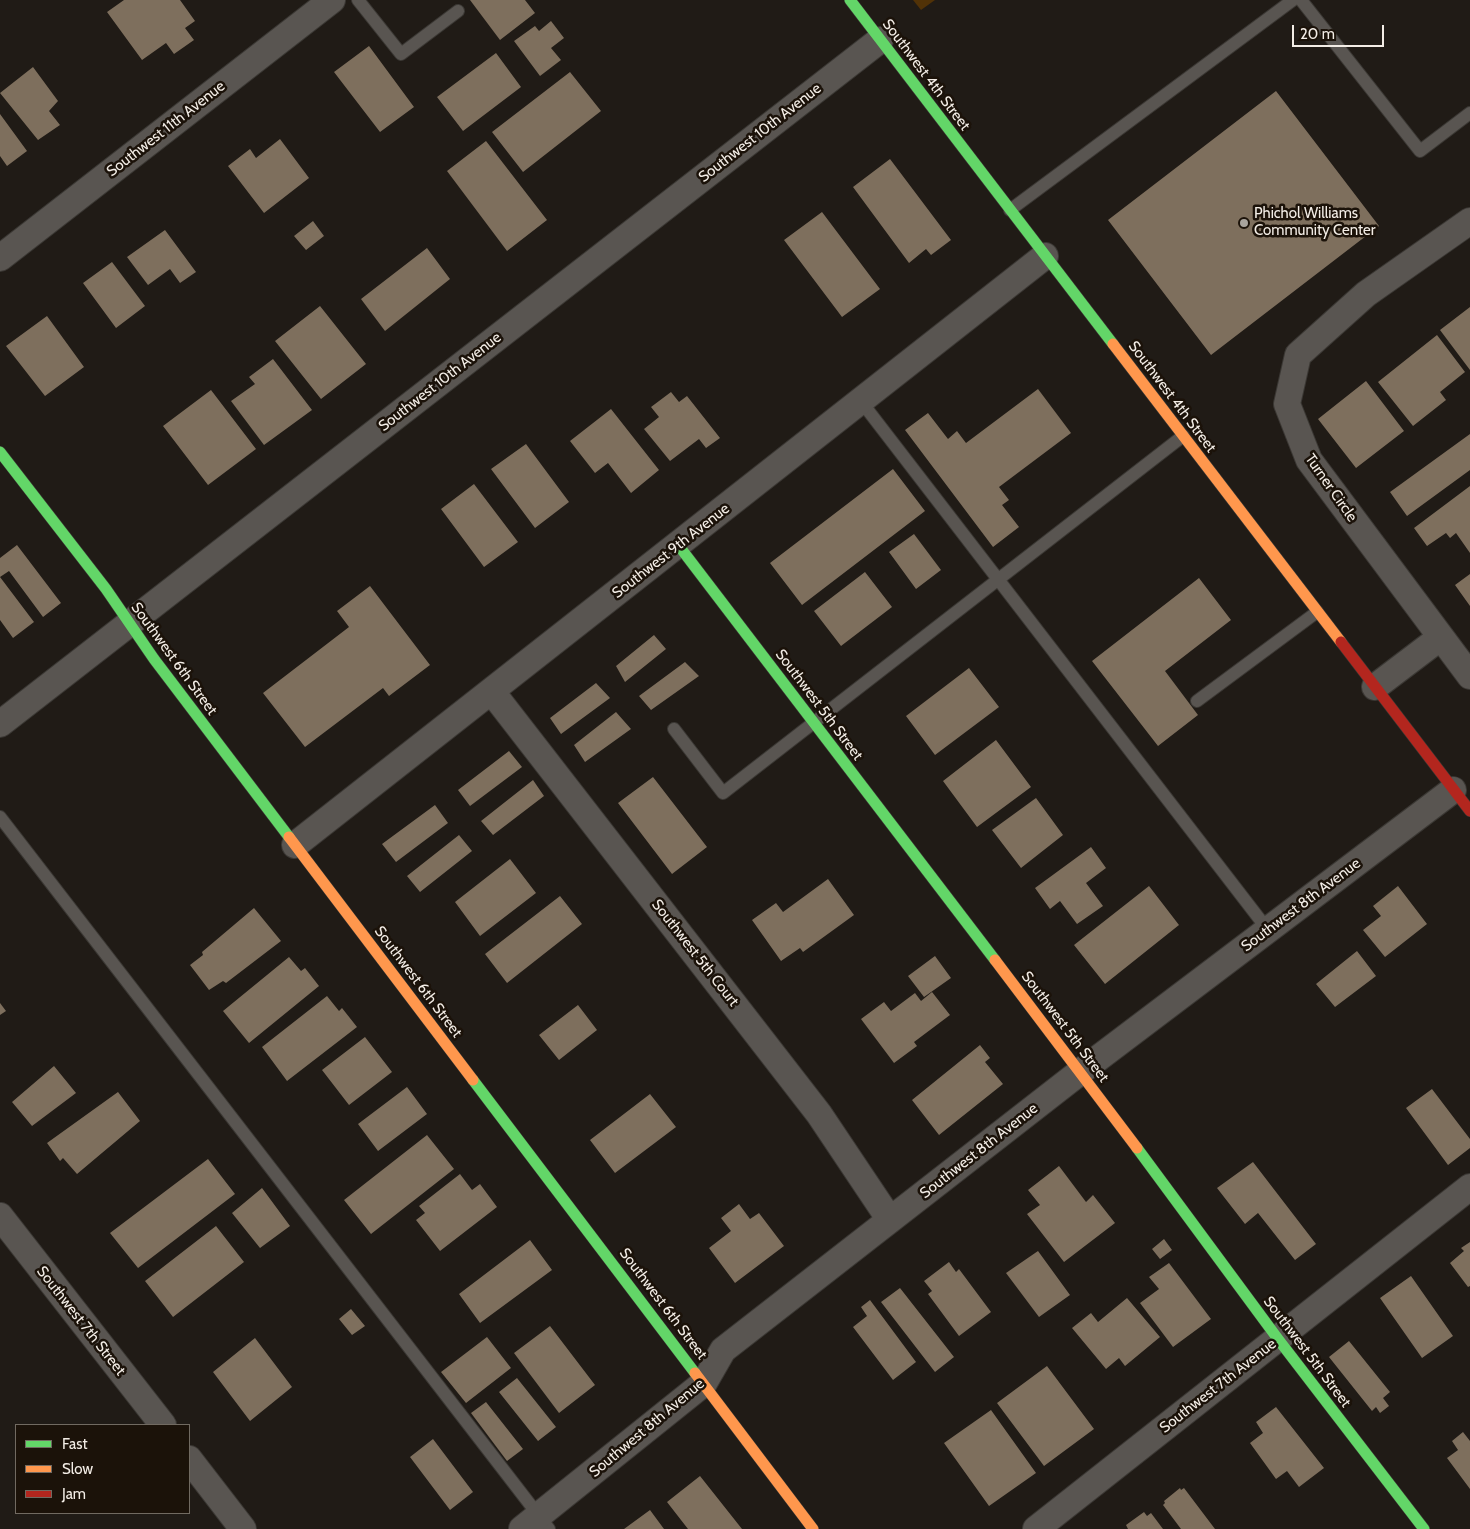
<!DOCTYPE html>
<html>
<head>
<meta charset="utf-8">
<style>
  body { margin:0 }
  #map { position:relative; width:1470px; height:1529px; overflow:hidden; background:#201b16; font-family:Cabin,sans-serif }
  canvas { display:block }
  .legend { position:absolute; left:15px; top:1424px; width:175px; height:90px; box-sizing:border-box; background:#1b1209; border:1px solid #716a61; margin:0; padding:6px 9px; list-style:none; font-size:15px; color:#f3ede6 }
  .legend li { display:flex; align-items:center; gap:10px; height:25px }
  .legend b { width:25px; border:1px solid #716a61 }
  .scale { position:absolute; left:1292px; top:25px; width:92px; height:22px; box-sizing:border-box; border:2px solid #f3ede6; border-top:0; padding-left:6px; font-size:15px; line-height:18px; white-space:nowrap; color:#f3ede6; -webkit-text-stroke:4px #1b1209; paint-order:stroke }
</style>
</head>
<body>
<div id="map">
<canvas width="1470" height="1529"></canvas>
<ul class="legend">
<li><b style="height:6px;background:#63d668"></b>Fast</li>
<li><b style="height:6px;background:#ff974d"></b>Slow</li>
<li><b style="height:6px;background:#b3261e"></b>Jam</li>
</ul>
<div class="scale">20 m</div>
</div>
<script>
const context = document.querySelector('canvas').getContext('2d');
context.lineJoin = 'round';
function fill(path, color) {
  context.fillStyle = color;
  context.fill(path, 'evenodd');
}
function poly(rows) {
  const path = new Path2D();
  for (const r of rows) {
    path.moveTo(r[0], r[1]);
    for (let i = 2; i < r.length; i += 2) path.lineTo(r[i], r[i + 1]);
  }
  return path;
}
function trace(path, color, width, dash) {
  context.strokeStyle = color;
  context.lineWidth = width;
  context.lineCap = dash ? 'butt' : 'round';
  context.setLineDash(dash || []);
  context.stroke(path);
}
function drawText(font, color, halo, rows, align = 'center') {
  context.font = font + ' Cabin,sans-serif';
  context.lineWidth = 5;
  context.setLineDash([]);
  context.textBaseline = 'middle';
  context.strokeStyle = halo;
  context.fillStyle = color;
  for (const [text, x, y, turn = 0] of rows) {
    context.save();
    context.translate(x, y);
    context.rotate((+turn || 0) * Math.PI / 180);
    context.textAlign = isNaN(turn) ? turn : align;
    if (halo) context.strokeText(text, 0, 0);
    context.fillText(text, 0, 0);
    context.restore();
  }
}
const green = poly([
  [913,0,935,0,921,10]
]);
const building = poly([
  [124,0,180,0,195,21,185,28,194,40,174,54,166,43,142,60,107,12],
  [470,0,525,0,535,13,500,40],
  [551,21,564,38,551,48,561,60,540,76,514,41,535,26,539,31],
  [369,46,414,107,380,132,334,72],
  [496,53,521,87,463,131,437,97],
  [33,67,58,101,49,111,60,125,38,140,0,93],
  [570,72,601,111,523,172,492,132],
  [1276,91,1379,226,1211,355,1108,220],
  [0,114,27,151,7,166,0,156],
  [280,139,309,178,264,213,228,166,250,149,256,158],
  [486,141,547,220,507,251,447,171],
  [890,159,951,240,931,255,926,249,909,263,853,187],
  [822,212,880,289,842,317,784,240],
  [313,221,324,236,306,250,294,236],
  [165,230,196,272,180,283,170,269,148,285,127,257],
  [427,248,450,279,385,331,361,299],
  [112,262,145,306,116,328,83,283],
  [320,306,366,364,321,399,275,341],
  [1470,307,1470,370,1440,330],
  [47,316,84,367,45,396,6,346],
  [1437,335,1465,372,1440,392,1446,400,1413,426,1378,382],
  [273,359,312,410,264,445,231,401,255,384,249,377],
  [1366,381,1404,431,1356,468,1318,419],
  [1038,389,1071,433,999,487,1009,500,1002,505,1019,527,993,547,905,430,928,413,948,439,957,431,966,443],
  [211,390,256,449,208,485,163,426],
  [671,392,679,402,687,396,720,438,706,448,699,439,670,461,644,429,659,417,651,407],
  [611,409,659,470,631,493,608,463,595,473,570,441],
  [1470,434,1470,470,1407,516,1390,492],
  [526,444,569,502,535,528,491,469],
  [893,469,925,511,802,605,770,563],
  [474,484,518,542,484,567,441,509],
  [1470,486,1470,553,1456,533,1450,538,1446,533,1427,546,1414,528],
  [914,534,941,570,916,589,889,552],
  [17,545,61,603,43,617,9,571,0,577,34,622,13,638,0,620,0,558],
  [865,572,892,607,841,646,814,611],
  [1470,574,1470,606,1455,585],
  [1199,578,1231,620,1165,671,1198,715,1158,746,1092,661],
  [370,586,430,665,389,696,383,688,305,747,263,693,349,627,337,611],
  [654,635,666,649,625,682,616,666],
  [685,662,699,676,651,710,639,696],
  [969,668,999,707,935,755,906,716],
  [596,683,610,698,561,734,550,718],
  [616,712,631,729,585,762,574,745],
  [996,740,1031,787,977,827,943,781],
  [509,751,522,767,470,806,458,790],
  [653,777,707,847,672,874,618,803],
  [533,780,544,796,493,835,481,821],
  [1036,798,1063,835,1021,868,992,830],
  [435,805,448,823,396,862,382,844],
  [459,835,472,851,420,892,407,876],
  [1091,847,1106,868,1086,883,1103,906,1077,924,1060,901,1050,909,1035,888],
  [510,859,536,893,480,936,455,902],
  [828,879,854,915,803,952,800,948,781,961,752,920,776,903,783,912],
  [1149,886,1179,925,1105,984,1074,945],
  [1398,886,1427,924,1385,957,1363,930,1381,916,1373,906],
  [560,896,582,924,507,983,485,954],
  [254,908,281,941,226,983,223,981,209,990,190,965,203,955,202,952],
  [1357,951,1376,976,1335,1007,1316,984],
  [935,956,951,978,924,997,908,976],
  [289,957,301,971,305,968,319,986,249,1043,223,1011],
  [932,992,950,1015,914,1042,917,1046,894,1063,861,1019,884,1002,891,1011,915,993,921,1001],
  [327,996,339,1011,342,1008,357,1027,287,1081,262,1047],
  [0,1003,6,1011,0,1015],
  [578,1005,597,1030,559,1060,539,1035],
  [365,1037,392,1072,349,1105,322,1070],
  [980,1045,990,1058,985,1062,1003,1084,939,1135,912,1100],
  [54,1066,76,1093,32,1126,12,1102],
  [407,1087,427,1114,378,1151,358,1124],
  [1432,1089,1470,1139,1470,1148,1448,1165,1406,1108],
  [118,1092,140,1121,77,1174,63,1158,60,1161,47,1143],
  [650,1094,676,1127,615,1173,590,1140],
  [427,1135,454,1169,371,1234,344,1200],
  [208,1159,235,1194,138,1268,110,1233],
  [1253,1162,1316,1244,1295,1260,1258,1213,1245,1224,1217,1188],
  [1059,1166,1086,1202,1093,1195,1115,1223,1064,1262,1027,1214,1040,1205,1028,1190],
  [460,1174,472,1190,480,1184,497,1207,440,1251,416,1220,425,1213,419,1206],
  [262,1188,290,1226,260,1248,232,1213],
  [739,1204,750,1219,759,1213,784,1246,735,1283,709,1248,731,1231,721,1218],
  [216,1226,244,1262,173,1317,145,1281],
  [1164,1239,1172,1250,1160,1259,1152,1249],
  [530,1240,552,1270,480,1323,459,1294],
  [1470,1242,1470,1286,1468,1287,1450,1263,1464,1251,1461,1248],
  [1038,1251,1070,1295,1039,1317,1006,1273],
  [949,1262,956,1272,959,1269,991,1312,959,1336,928,1294,932,1291,924,1281],
  [1169,1263,1211,1319,1173,1347,1140,1303,1159,1289,1149,1277],
  [1411,1276,1453,1336,1422,1358,1380,1298],
  [900,1288,954,1357,935,1372,881,1302],
  [1127,1298,1160,1337,1125,1366,1119,1358,1106,1369,1072,1328,1091,1313,1098,1322],
  [870,1300,916,1362,893,1380,853,1327,867,1316,861,1307],
  [351,1309,365,1326,352,1335,339,1319],
  [550,1326,595,1385,559,1413,514,1353],
  [487,1337,511,1368,466,1403,441,1372],
  [255,1338,292,1387,250,1421,213,1372],
  [1349,1341,1390,1392,1383,1398,1389,1406,1380,1413,1376,1407,1372,1411,1329,1357],
  [1047,1366,1094,1429,1044,1466,997,1403],
  [517,1378,556,1427,538,1441,499,1392],
  [486,1402,523,1449,507,1461,471,1413],
  [1276,1407,1324,1468,1299,1487,1287,1471,1276,1479,1250,1443,1263,1433,1256,1422],
  [991,1410,1036,1473,989,1506,944,1443],
  [1463,1432,1470,1441,1470,1489,1447,1458,1458,1450,1452,1441],
  [433,1439,473,1492,450,1510,410,1457],
  [700,1476,742,1529,688,1529,667,1502],
  [1180,1488,1181,1490,1184,1488,1215,1529,1181,1529,1163,1505,1165,1503,1164,1501],
  [650,1510,664,1529,624,1529],
  [1144,1512,1147,1516,1151,1513,1163,1529,1128,1529,1126,1525]
]);
const lane = poly([
  [358,0,401,54,458,11],
  [1301,0,1420,151,1470,113],
  [1010,210,1293,0],
  [860,400,1268,930],
  [1197,701,1317,612],
  [674,729,723,793,1183,436],
  [0,817,549,1529]
]);
const street = poly([
  [1470,221,1366,294,1298,355,1287,404,1309,460,1470,676],
  [0,258,332,0],
  [1375,687,1441,637],
  [492,692,819,1114,890,1220],
  [0,724,880,40],
  [295,845,1045,256],
  [0,1216,163,1425],
  [189,1459,243,1529],
  [522,1529,704,1383,723,1350,1080,1072,1453,790],
  [1036,1529,1470,1187]
]);
const fast = poly([
  [850,0,1113,344],
  [0,452,106,589,154,659,289,837],
  [679,546,995,960],
  [473,1080,695,1373],
  [1137,1148,1278,1339,1424,1529]
]);
const slow = poly([
  [1113,344,1341,642],
  [289,837,473,1080],
  [995,960,1137,1148],
  [695,1373,813,1529]
]);
const jam = poly([
  [1341,642,1470,811]
]);
const markers = [
  [1244,223,5,"#a9a49d"]
];
const streetNames = [
  ["Southwest 4th Street",926,75,53],
  ["Southwest 11th Avenue",166,129,-38],
  ["Southwest 10th Avenue",760,133,-38],
  ["Southwest 10th Avenue",440,382,-38],
  ["Southwest 4th Street",1172,397,53],
  ["Turner Circle",1331,488,55],
  ["Southwest 9th Avenue",671,551,-38],
  ["Southwest 6th Street",174,659,54],
  ["Southwest 5th Street",819,705,53],
  ["Southwest 8th Avenue",1301,905,-37],
  ["Southwest 5th Court",695,953,52],
  ["Southwest 6th Street",418,982,53],
  ["Southwest 5th Street",1065,1027,53],
  ["Southwest 8th Avenue",979,1151,-38],
  ["Southwest 6th Street",663,1304,53],
  ["Southwest 7th Street",81,1321,52],
  ["Southwest 5th Street",1307,1352,53],
  ["Southwest 7th Avenue",1218,1386,-38],
  ["Southwest 8th Avenue",647,1428,-40]
];
const poiNames = [
  ["Phichol Williams",1254,214],
  ["Community Center",1254,231]
];
fill(green, '#513207');
fill(building, '#7e6f5d');
trace(lane, '#3b3834', 14);
trace(street, '#3b3834', 28);
trace(fast, '#3b3834', 12);
trace(slow, '#3b3834', 12);
trace(jam, '#3b3834', 12);
trace(lane, '#595551', 12);
trace(street, '#595551', 26);
trace(fast, '#63d668', 11);
trace(slow, '#ff974d', 11);
trace(jam, '#b3261e', 11);
for (const [x, y, r, color] of markers) {
  const dot = new Path2D();
  dot.arc(x, y, r, 0, 2 * Math.PI);
  context.fillStyle = color;
  context.fill(dot);
  trace(dot, '#1b1209', 2);
}
drawText('15px', '#f3ede6', '#1b1209', streetNames);
drawText('15px', '#f3ede6', '#1b1209', poiNames, 'left');
</script>
</body>
</html>
